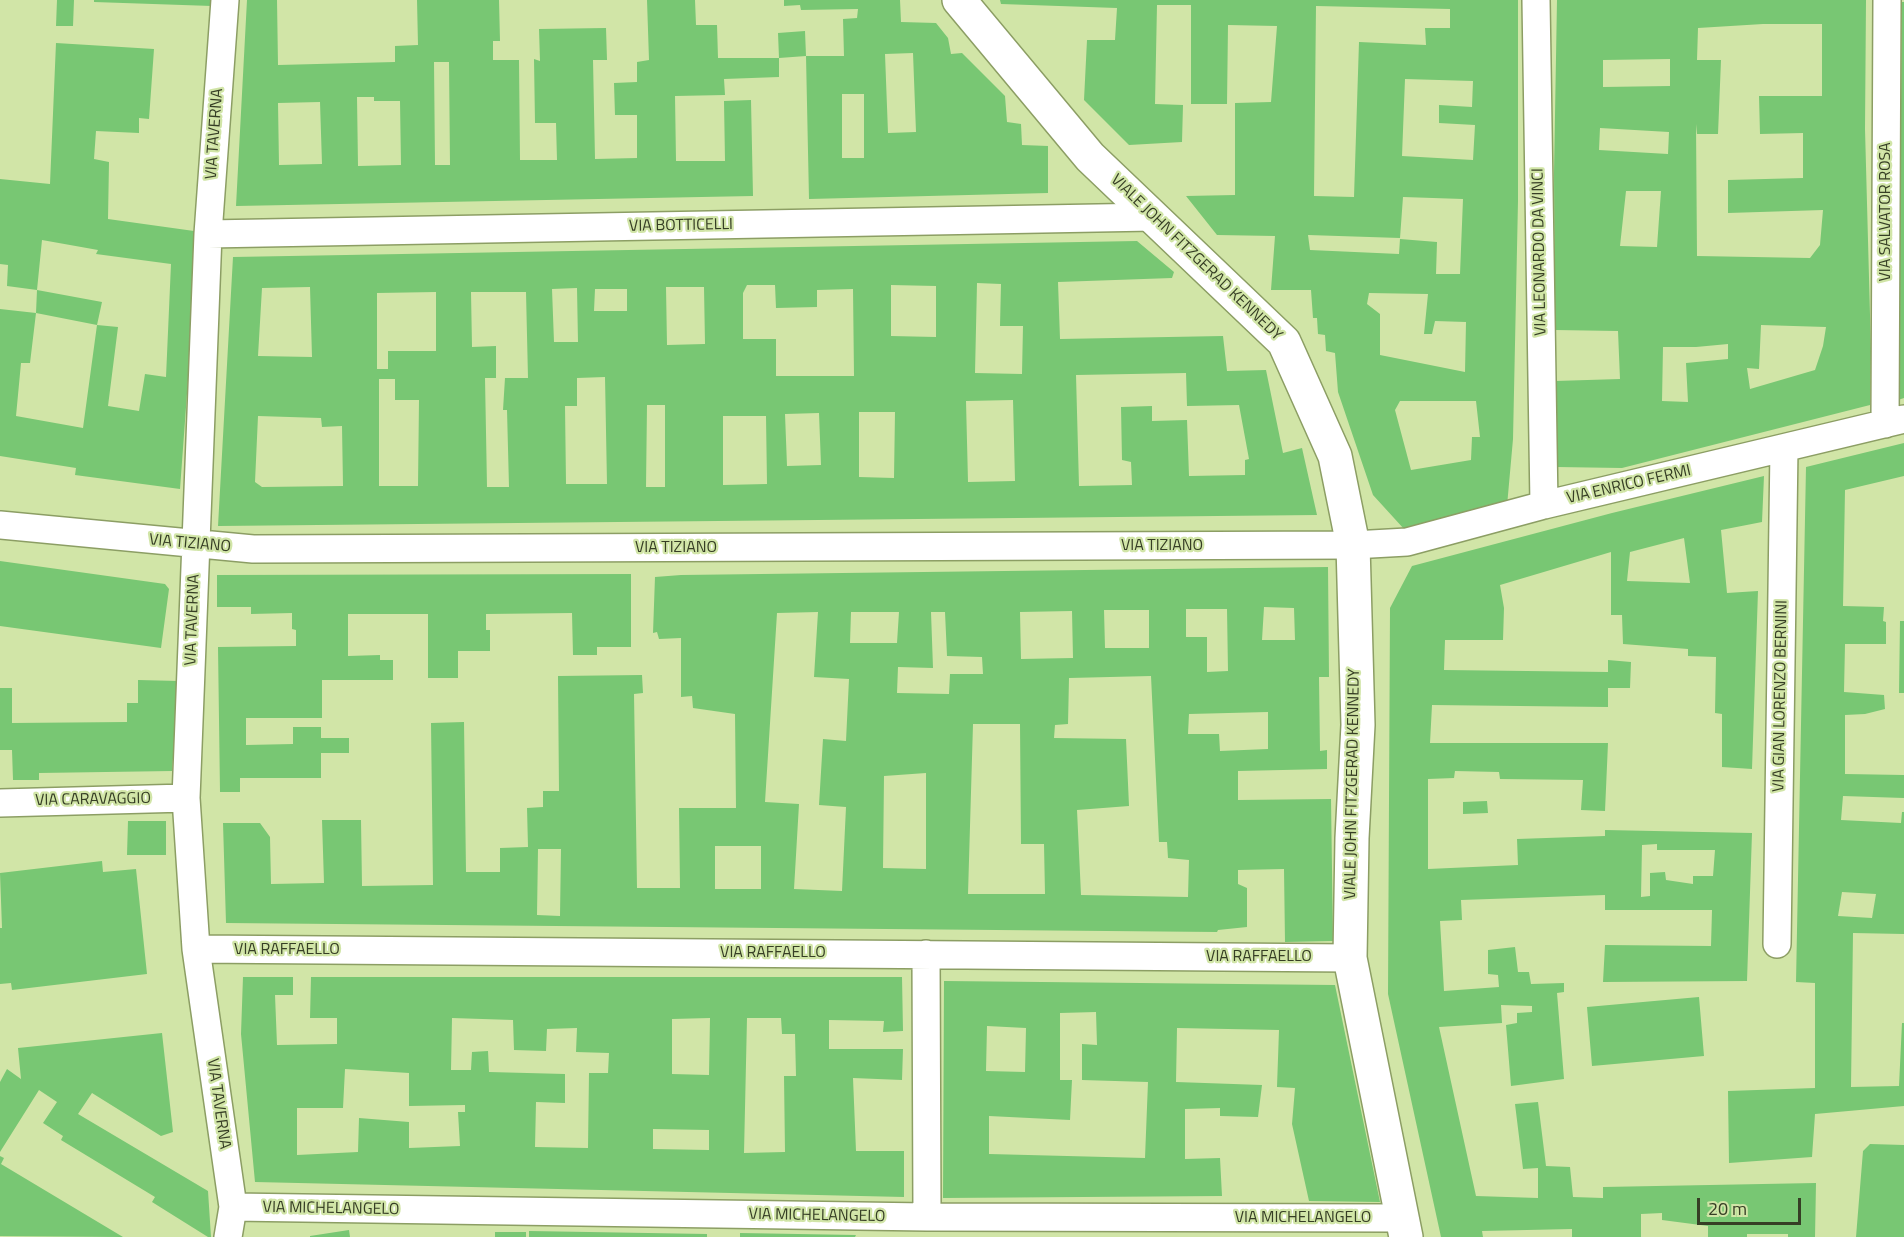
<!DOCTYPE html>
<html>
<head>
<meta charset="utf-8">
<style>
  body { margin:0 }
  #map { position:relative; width:1904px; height:1237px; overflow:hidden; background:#d1e5a7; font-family:"Titillium Web",sans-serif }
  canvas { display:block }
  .scale { position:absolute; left:1697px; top:1198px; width:104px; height:27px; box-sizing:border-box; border:3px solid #363e25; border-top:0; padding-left:8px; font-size:18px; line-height:21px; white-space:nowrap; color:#363e25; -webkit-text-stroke:4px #d1e5a7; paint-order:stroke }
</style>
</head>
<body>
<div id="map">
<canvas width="1904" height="1237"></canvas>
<div class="scale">20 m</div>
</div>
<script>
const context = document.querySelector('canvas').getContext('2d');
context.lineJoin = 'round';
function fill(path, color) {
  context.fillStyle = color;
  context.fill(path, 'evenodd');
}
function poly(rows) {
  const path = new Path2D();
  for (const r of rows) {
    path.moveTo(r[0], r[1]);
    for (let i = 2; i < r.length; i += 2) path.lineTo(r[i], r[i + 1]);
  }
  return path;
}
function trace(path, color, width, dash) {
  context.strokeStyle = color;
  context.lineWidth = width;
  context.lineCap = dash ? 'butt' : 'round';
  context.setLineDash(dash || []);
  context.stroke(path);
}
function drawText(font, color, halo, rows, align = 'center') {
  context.font = font + ' "Titillium Web",sans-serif';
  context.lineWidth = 4.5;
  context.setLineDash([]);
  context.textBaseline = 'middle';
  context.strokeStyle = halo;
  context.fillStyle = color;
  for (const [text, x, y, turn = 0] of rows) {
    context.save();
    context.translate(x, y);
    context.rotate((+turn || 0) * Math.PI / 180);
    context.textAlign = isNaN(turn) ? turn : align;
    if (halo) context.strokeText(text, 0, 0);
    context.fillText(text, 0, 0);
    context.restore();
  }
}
const building = poly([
  [57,0,74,0,73,26,56,26],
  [94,0,212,0,212,6,94,2],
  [247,0,277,0,278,65,395,62,395,46,418,45,417,0,499,0,500,41,493,41,493,60,519,60,520,160,557,160,556,123,535,123,534,59,540,61,539,29,606,28,607,60,593,60,595,159,637,158,637,115,615,115,614,83,637,82,637,62,649,60,647,0,695,0,696,25,717,25,718,58,779,58,779,77,724,79,725,95,675,96,676,161,725,161,724,101,751,100,753,196,236,206],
  [434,62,449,62,450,165,435,165],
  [357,97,374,97,374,101,400,101,401,165,358,166],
  [320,102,322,164,279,165,278,103],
  [784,0,900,0,901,22,936,23,948,38,951,54,962,53,1005,96,1007,122,1021,124,1022,145,1048,146,1048,193,809,199,806,56,844,56,843,19,857,18,858,9,801,10,800,5,784,6],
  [913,53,916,132,888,133,885,54],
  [842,94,864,94,864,158,842,158],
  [1000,0,1518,0,1518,201,1513,439,1507,506,1404,529,1373,495,1338,392,1335,353,1326,351,1325,335,1318,334,1317,318,1313,318,1311,290,1271,290,1275,236,1217,235,1186,196,1235,195,1235,103,1271,102,1277,26,1228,25,1227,104,1191,104,1191,5,1157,5,1155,104,1183,105,1182,142,1129,145,1084,100,1087,40,1115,40,1117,8,1001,4],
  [1316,6,1450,9,1450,28,1425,28,1426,45,1359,42,1354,197,1314,196],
  [1405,79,1473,81,1472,107,1439,105,1439,123,1475,125,1473,160,1402,156],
  [1403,197,1463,199,1460,274,1436,274,1437,242,1400,239,1399,254,1310,250,1308,235,1400,238],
  [1369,293,1428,294,1424,334,1432,334,1435,321,1466,322,1465,372,1380,355,1380,314,1367,304],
  [1400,401,1476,401,1480,437,1472,437,1471,460,1411,470,1395,410],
  [1557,0,1866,0,1865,129,1871,352,1870,405,1622,468,1557,467,1550,463,1555,381,1620,379,1618,331,1555,330,1554,173],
  [1763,24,1822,24,1822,96,1759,96,1760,134,1803,133,1803,178,1728,180,1728,213,1823,210,1820,245,1810,258,1697,256,1696,124,1697,134,1718,134,1721,60,1697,60,1698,28],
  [1670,59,1670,86,1603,87,1603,60],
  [1600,128,1669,132,1668,154,1599,150],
  [1626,191,1661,191,1657,247,1620,246],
  [1761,325,1826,327,1823,346,1815,370,1750,389,1747,368,1759,369],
  [1728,344,1728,359,1686,363,1688,402,1662,401,1663,347,1696,347],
  [1902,2,1904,2,1904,398,1898,400],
  [805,31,806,56,779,58,778,33],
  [56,43,154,49,149,119,139,118,139,133,96,131,94,159,109,162,108,219,194,231,188,380,180,489,75,475,76,468,0,456,0,309,36,313,37,290,102,302,97,325,36,313,30,363,21,363,16,416,83,428,97,325,118,327,108,406,139,411,145,374,166,377,171,264,96,254,98,250,42,240,37,290,7,286,8,265,0,264,0,179,50,184],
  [1137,241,1174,272,1172,278,1058,282,1060,339,1223,336,1227,371,1266,370,1283,453,1302,448,1317,515,218,526,233,257],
  [977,283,1001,284,1000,326,1023,326,1022,374,975,373],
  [747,285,775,285,776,308,817,307,817,290,853,289,854,376,776,376,776,339,743,339,743,293],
  [891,285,936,286,936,337,891,336],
  [310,287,312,357,258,356,262,288],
  [666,287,704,287,705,344,667,345],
  [577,288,578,342,554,342,552,289],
  [595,289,627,289,627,311,594,311],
  [436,292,436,351,388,351,388,369,377,369,377,293],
  [471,292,526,292,528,378,505,378,503,410,507,410,509,487,487,487,485,378,496,378,496,346,472,347],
  [1186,373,1187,406,1239,405,1249,459,1245,460,1245,475,1189,476,1187,420,1152,421,1152,406,1121,407,1122,460,1131,462,1132,485,1079,486,1076,375],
  [605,377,607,484,566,484,565,406,577,406,577,378],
  [379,379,395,379,395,400,419,400,418,486,379,486],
  [1013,400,1015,481,968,482,966,401],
  [647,405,665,405,665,487,646,487],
  [859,412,895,412,894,478,859,477],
  [819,413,821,465,787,466,785,414],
  [258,416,321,418,322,427,342,426,343,486,262,487,255,482],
  [723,416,766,416,767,484,723,485],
  [1904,443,1904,476,1845,490,1843,606,1884,607,1883,621,1886,622,1886,644,1845,644,1844,692,1884,695,1885,709,1865,714,1845,715,1845,774,1904,775,1904,798,1843,796,1841,820,1901,823,1902,812,1904,812,1904,934,1853,933,1851,1087,1899,1086,1902,1023,1904,1023,1904,1106,1815,1114,1812,1157,1729,1163,1728,1091,1815,1088,1815,983,1796,982,1806,467],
  [1842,892,1876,894,1872,918,1838,916],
  [1764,476,1762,522,1721,530,1727,593,1758,591,1752,769,1722,767,1722,714,1715,713,1716,657,1688,656,1688,649,1623,644,1622,615,1611,615,1611,552,1500,585,1504,608,1503,640,1445,640,1444,670,1608,672,1608,660,1631,662,1630,688,1608,688,1608,707,1432,705,1430,743,1608,743,1605,811,1581,810,1583,780,1500,779,1499,772,1455,771,1454,778,1428,779,1428,869,1518,865,1517,839,1605,836,1605,830,1752,833,1747,981,1603,982,1605,945,1711,946,1712,910,1605,910,1605,895,1461,900,1462,920,1440,921,1444,991,1499,987,1498,975,1488,974,1488,950,1515,947,1518,972,1529,972,1531,984,1564,983,1564,992,1557,993,1564,1079,1511,1086,1506,1025,1517,1023,1517,1013,1532,1012,1532,1006,1501,1005,1502,1023,1439,1027,1476,1196,1538,1198,1538,1168,1523,1169,1515,1104,1538,1102,1546,1166,1570,1167,1573,1197,1603,1198,1603,1187,1816,1183,1815,1237,1788,1237,1788,1234,1747,1234,1747,1237,1708,1237,1708,1226,1662,1220,1662,1213,1641,1214,1641,1237,1572,1237,1572,1229,1482,1231,1483,1237,1441,1237,1388,994,1390,608,1412,566,1612,513],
  [1684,538,1690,583,1627,581,1630,552],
  [1657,844,1657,850,1715,850,1713,876,1693,876,1693,884,1666,880,1665,872,1650,873,1650,896,1641,897,1642,845],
  [0,561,165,584,169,589,161,648,0,626],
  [1328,567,1329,677,1319,677,1320,751,1327,750,1327,769,1238,771,1238,800,1331,799,1333,941,1285,942,1284,869,1238,870,1238,884,1247,888,1247,927,1218,930,1217,932,226,923,223,823,260,823,270,837,271,884,324,883,322,820,361,820,362,886,433,885,431,723,464,722,466,872,500,872,500,848,528,847,527,808,543,807,543,791,559,791,558,676,642,675,643,693,634,694,637,888,680,888,679,808,736,808,735,714,693,708,692,696,681,697,681,638,659,639,657,632,653,633,655,577,681,575],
  [1264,607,1294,608,1295,640,1262,640],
  [1186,609,1227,609,1228,671,1207,672,1207,637,1186,637],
  [1104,610,1149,610,1149,648,1105,648],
  [1072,611,1073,658,1021,659,1020,612],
  [818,612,814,677,849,679,846,741,823,739,819,805,846,807,842,891,794,889,799,804,765,802,777,613],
  [851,612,899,612,897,643,850,643],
  [931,612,945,612,947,656,982,657,983,674,950,674,949,694,897,693,898,667,933,668],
  [1151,676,1159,842,1167,842,1168,858,1189,860,1188,897,1081,895,1077,810,1129,806,1126,739,1054,738,1055,725,1068,724,1069,678],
  [1268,712,1268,749,1220,751,1219,734,1188,734,1189,714],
  [973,724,1020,724,1021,844,1044,844,1045,894,968,894],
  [926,773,926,869,883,868,884,776],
  [715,846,761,846,761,889,715,889],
  [538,849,561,849,560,916,537,915],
  [631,574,631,647,597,647,597,655,573,655,572,613,486,614,486,630,490,630,490,651,458,651,458,678,428,678,428,614,348,614,348,656,380,655,380,660,393,660,393,680,322,680,322,718,246,718,246,745,293,744,293,727,321,727,321,738,349,738,349,753,321,753,321,778,240,778,240,792,220,792,218,647,296,646,296,630,292,629,292,613,251,614,251,607,217,607,217,575],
  [1900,621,1904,621,1904,693,1899,693],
  [138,680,179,681,172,771,39,773,39,780,13,780,12,750,0,750,0,688,12,688,12,723,127,722,127,703,138,703],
  [1487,801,1488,813,1463,814,1463,802],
  [128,821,166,821,166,855,127,855],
  [102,861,103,872,136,869,147,974,12,990,11,983,0,984,0,928,2,928,0,873],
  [243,977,293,977,293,995,275,995,277,1045,337,1044,337,1018,310,1018,311,977,902,977,903,1031,883,1032,884,1021,829,1020,829,1049,903,1049,902,1080,853,1078,856,1151,904,1151,904,1197,255,1182,241,1034],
  [452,1018,513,1020,514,1050,546,1051,547,1029,577,1028,576,1052,609,1053,608,1073,589,1073,588,1148,535,1147,536,1102,565,1103,565,1074,489,1072,488,1051,472,1052,471,1070,451,1070],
  [710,1018,709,1075,672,1074,672,1019],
  [747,1018,781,1018,782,1034,795,1034,796,1076,784,1076,785,1152,744,1153],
  [345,1069,409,1073,409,1106,465,1105,465,1112,458,1112,460,1146,409,1148,409,1122,359,1118,358,1152,297,1155,297,1108,343,1108],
  [653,1129,709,1130,709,1150,653,1149],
  [944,981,1335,985,1380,1202,1309,1201,1292,1124,1295,1088,1277,1087,1279,1030,1177,1028,1176,1082,1262,1085,1258,1117,1220,1116,1220,1108,1185,1109,1185,1159,1220,1158,1222,1196,943,1198],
  [1096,1012,1097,1045,1082,1044,1082,1080,1148,1082,1145,1158,989,1154,989,1116,1070,1120,1072,1080,1060,1080,1060,1013],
  [987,1026,1026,1028,1025,1072,986,1071],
  [1699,997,1704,1056,1592,1066,1587,1007],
  [162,1033,173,1132,161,1136,92,1093,78,1114,208,1191,211,1237,208,1237,152,1202,155,1197,61,1140,63,1136,43,1123,57,1102,39,1090,0,1152,0,1082,7,1069,21,1079,18,1048],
  [1870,1144,1904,1145,1904,1237,1856,1237,1863,1151],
  [0,1156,4,1158,1,1164,123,1237,0,1236],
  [349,1230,350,1237,310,1237,310,1236],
  [529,1231,707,1234,707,1237,529,1237],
  [495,1232,526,1232,526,1237,495,1237],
  [740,1233,856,1235,855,1237,740,1237]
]);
const minor = poly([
  [225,0,208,234,186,798,196,949,233,1207,228,1237],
  [1536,0,1544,505],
  [208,234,1153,217],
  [1885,424,1887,0],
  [0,525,253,549,1353,545,1407,542,1544,505,1904,419],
  [0,803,186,798],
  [1777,944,1784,448],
  [196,949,1350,958],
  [926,954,927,1217],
  [233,1207,927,1217,1401,1218]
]);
const tertiary = poly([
  [959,0,1090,157,1284,342,1335,456,1353,545,1358,725,1352,838,1350,958,1406,1237]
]);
const streetNames = [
  ["VIA TAVERNA",215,134,-86],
  ["VIA SALVATOR ROSA",1886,212,-90],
  ["VIA BOTTICELLI",681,226,-1],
  ["VIA LEONARDO DA VINCI",1540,252,-91],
  ["VIALE JOHN FITZGERAD KENNEDY",1196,258,44],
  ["VIA ENRICO FERMI",1629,485,-13],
  ["VIA TIZIANO",190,544,5],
  ["VIA TIZIANO",1162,546],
  ["VIA TIZIANO",676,548],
  ["VIA TAVERNA",193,620,-88],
  ["VIA GIAN LORENZO BERNINI",1781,696,-89],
  ["VIALE JOHN FITZGERAD KENNEDY",1353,784,-89],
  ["VIA CARAVAGGIO",93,800,-1],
  ["VIA RAFFAELLO",287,950],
  ["VIA RAFFAELLO",773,953],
  ["VIA RAFFAELLO",1259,957],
  ["VIA TAVERNA",218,1104,82],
  ["VIA MICHELANGELO",331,1209,1],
  ["VIA MICHELANGELO",817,1216,1],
  ["VIA MICHELANGELO",1303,1218]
];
fill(building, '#78c773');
trace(minor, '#8c9e64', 30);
trace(tertiary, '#8c9e64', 36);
trace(minor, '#fff', 27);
trace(tertiary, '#fff', 33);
drawText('16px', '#363e25', '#d1e5a7', streetNames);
</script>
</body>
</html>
